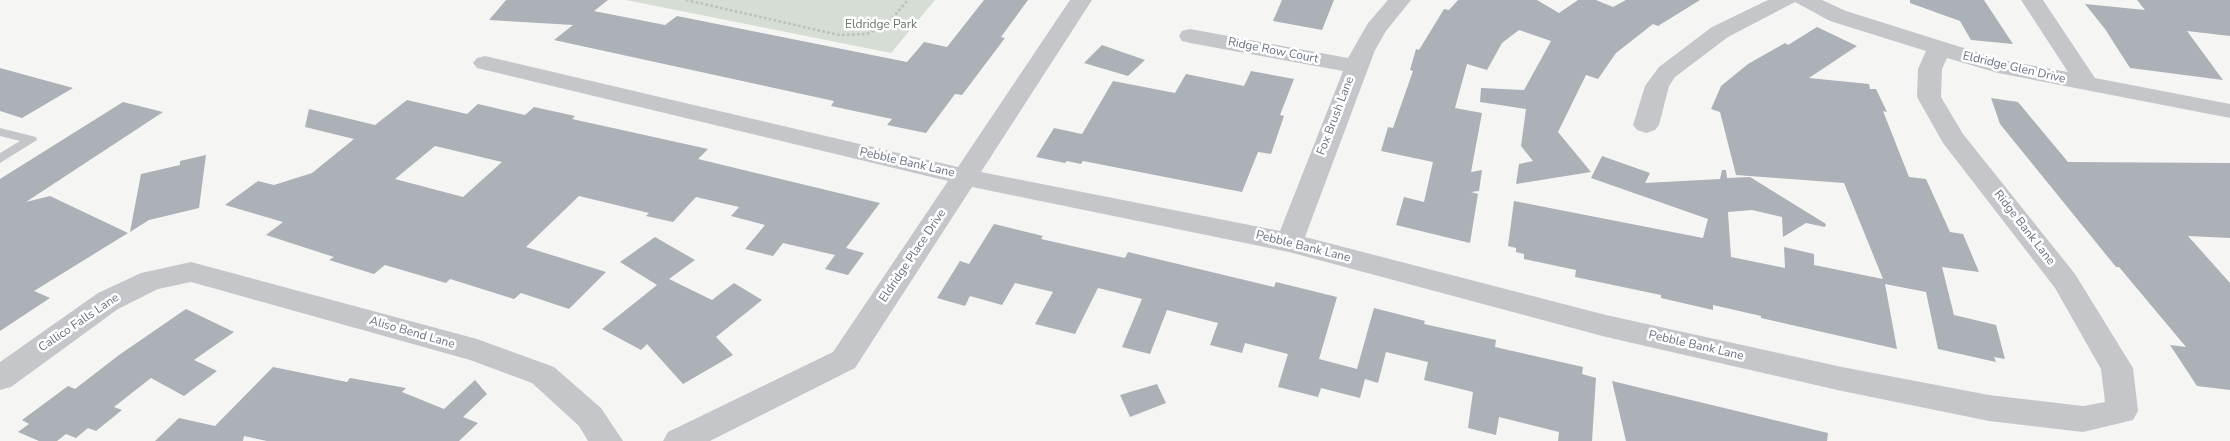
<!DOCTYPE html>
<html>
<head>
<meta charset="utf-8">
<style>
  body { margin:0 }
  canvas { display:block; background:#f5f6f3 }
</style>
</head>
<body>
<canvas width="2230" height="441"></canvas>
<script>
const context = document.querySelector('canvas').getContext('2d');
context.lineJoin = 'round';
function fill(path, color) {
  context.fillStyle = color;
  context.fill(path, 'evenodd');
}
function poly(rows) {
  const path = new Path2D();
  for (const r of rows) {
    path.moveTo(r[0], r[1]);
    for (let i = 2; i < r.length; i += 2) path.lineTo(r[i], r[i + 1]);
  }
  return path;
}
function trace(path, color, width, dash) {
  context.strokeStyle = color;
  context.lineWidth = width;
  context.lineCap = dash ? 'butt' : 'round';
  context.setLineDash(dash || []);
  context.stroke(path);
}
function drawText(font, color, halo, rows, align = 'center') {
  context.font = font + ' "Nunito Sans",sans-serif';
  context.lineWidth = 5;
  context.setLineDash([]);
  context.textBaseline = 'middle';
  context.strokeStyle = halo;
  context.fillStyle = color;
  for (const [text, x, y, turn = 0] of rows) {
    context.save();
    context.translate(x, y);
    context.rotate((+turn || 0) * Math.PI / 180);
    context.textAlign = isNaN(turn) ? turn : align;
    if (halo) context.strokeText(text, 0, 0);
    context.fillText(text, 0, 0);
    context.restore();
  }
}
const green = poly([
  [626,0,935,0,891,53]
]);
const building = poly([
  [506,0,608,0,594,11,665,25,677,16,907,62,924,42,947,47,984,0,1028,0,1001,37,1005,38,962,95,955,94,926,133,887,125,892,119,831,106,834,101,554,40,573,25,489,20],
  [1282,0,1334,0,1322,30,1273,21],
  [1458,0,1537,0,1559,13,1578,0,1596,0,1613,7,1626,0,1700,0,1658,26,1653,24,1616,53,1598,79,1586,75,1558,132,1591,172,1516,184,1519,164,1533,161,1521,146,1526,109,1480,102,1481,88,1524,90,1551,41,1519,30,1502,43,1487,70,1467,64,1455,108,1482,113,1471,172,1482,170,1479,191,1471,192,1478,194,1470,243,1396,225,1404,197,1424,202,1433,162,1381,151,1388,127,1393,128,1413,71,1410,70,1416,49,1419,50,1444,9,1449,10],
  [1910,0,1984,0,2013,44,1971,40,1960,21,1910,3],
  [2137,0,2230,0,2230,36,2187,31,2223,80,2130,68,2105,29,2085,4,2145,10],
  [1817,27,1857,46,1809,78,1869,84,1870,89,1876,89,1887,112,1883,111,1909,177,1926,179,1950,232,1963,234,1979,272,1942,267,1954,315,1996,325,2005,359,1994,357,1996,362,1938,349,1926,292,1885,284,1897,349,1761,318,1761,316,1713,305,1713,310,1661,298,1661,295,1575,277,1576,270,1524,259,1524,254,1516,252,1516,248,1508,246,1514,201,1703,238,1708,219,1591,178,1602,156,1650,173,1645,183,1720,179,1722,170,1726,170,1727,178,1750,177,1826,224,1825,227,1806,223,1783,237,1782,217,1752,210,1728,212,1731,257,1785,268,1784,247,1814,254,1814,265,1883,279,1844,183,1736,175,1720,112,1711,109,1721,86,1748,64,1785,43,1788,45],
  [1102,45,1145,60,1128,76,1084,63],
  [0,68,73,88,22,118,0,111],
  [1251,71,1294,79,1280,115,1284,116,1271,154,1258,152,1242,192,1083,161,1081,164,1067,161,1065,163,1036,157,1054,128,1082,134,1113,81,1175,93,1186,74,1244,86],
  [1991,98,2018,102,2068,162,2230,163,2230,238,2188,236,2230,283,2230,390,2197,386,2170,345,2186,347,2119,267,2116,267,2000,124],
  [407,100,467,114,478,104,525,115,534,107,575,116,572,119,708,149,698,159,880,203,846,248,864,253,848,275,825,269,835,255,783,243,773,256,745,249,765,225,731,216,739,207,696,197,673,222,646,216,649,213,579,196,526,247,606,272,569,309,521,293,514,299,450,279,446,283,385,265,374,274,329,260,334,257,266,235,283,222,225,205,258,181,274,185,312,173,354,139,305,127,309,109,375,125],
  [435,146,502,162,463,197,395,179],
  [123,102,163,112,26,202,50,196,128,233,34,291,50,298,0,331,0,179],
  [206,155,199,208,149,220,130,232,141,174,180,165,180,161],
  [994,224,1043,236,1041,239,1125,258,1128,252,1274,287,1276,282,1337,297,1319,359,1357,369,1374,308,1425,321,1424,324,1496,340,1495,347,1583,367,1582,374,1596,378,1592,441,1558,441,1559,432,1499,417,1496,435,1468,428,1473,392,1424,380,1428,362,1386,352,1378,383,1365,379,1360,398,1321,388,1318,397,1278,387,1288,354,1245,343,1242,353,1210,345,1218,323,1167,310,1150,354,1122,347,1142,299,1098,288,1075,334,1035,324,1053,292,1015,283,1002,305,970,296,965,306,937,298,960,261,969,264],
  [655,237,695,260,669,279,712,300,734,283,762,300,716,337,733,355,683,384,647,344,641,350,602,329,657,285,620,262],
  [186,309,234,332,194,360,217,371,184,396,151,378,114,407,122,410,96,431,88,428,76,438,66,434,57,441,39,441,18,432,29,424,22,420,68,386,75,389,119,355],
  [273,367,347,382,350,378,406,388,402,392,444,409,475,380,487,394,463,417,478,423,459,441,267,441,244,436,243,441,155,441,179,418,215,426],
  [1612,381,1828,433,1827,441,1626,441],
  [1157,384,1166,403,1130,417,1120,395]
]);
const path = poly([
  [686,0,839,35,867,34,887,24,908,0]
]);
const lane = poly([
  [0,128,36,137,37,140,0,163,0,153,20,141,0,136,0,128]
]);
const street = poly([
  [1070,0,1092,0,981,172,1280,231,1343,71,1190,43,1182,41,1179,36,1182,31,1190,29,1348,58,1368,23,1388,0,1411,0,1386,31,1375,50,1305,237,1606,315,1842,367,1989,395,2083,406,2105,402,2101,369,2055,288,1943,143,1917,97,1918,69,1926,51,1830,21,1795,2,1728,37,1675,77,1669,86,1659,125,1655,130,1646,133,1637,130,1633,125,1645,86,1659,67,1712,27,1768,0,1822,0,1846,11,2002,60,2068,72,2021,0,2043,0,2095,78,2230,104,2230,118,1998,73,1947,58,1942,69,1941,97,1963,134,2075,274,2133,368,2138,411,2133,420,2083,432,1989,421,1842,391,1606,337,1289,252,972,187,855,368,710,441,663,441,668,432,833,352,948,181,477,68,473,63,477,58,485,56,958,167,1070,0],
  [191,262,477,339,554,367,601,408,623,441,588,441,579,426,532,383,470,360,191,282,158,289,118,309,11,387,0,390,0,362,98,293,141,273,191,262]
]);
const parkNames = [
  ["Eldridge Park",881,25]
];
const streetNames = [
  ["Ridge Row Court",1273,51,11],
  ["Eldridge Glen Drive",2014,68,13],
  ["Fox Brush Lane",1336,116,-69],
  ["Pebble Bank Lane",907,163,13],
  ["Ridge Bank Lane",2024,228,52],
  ["Pebble Bank Lane",1303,247,14],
  ["Eldridge Place Drive",913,256,-56],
  ["Callico Falls Lane",79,323,-34],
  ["Aliso Bend Lane",412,333,16],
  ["Pebble Bank Lane",1696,346,13]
];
fill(green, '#d6ddd4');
fill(building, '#abb1b7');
trace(path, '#bbbdbf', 2.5, [2.5, 2.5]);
fill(lane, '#c4c6ca');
fill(street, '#c4c6ca');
drawText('12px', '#677966', '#fff', parkNames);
drawText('12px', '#677282', '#fff', streetNames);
</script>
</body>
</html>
